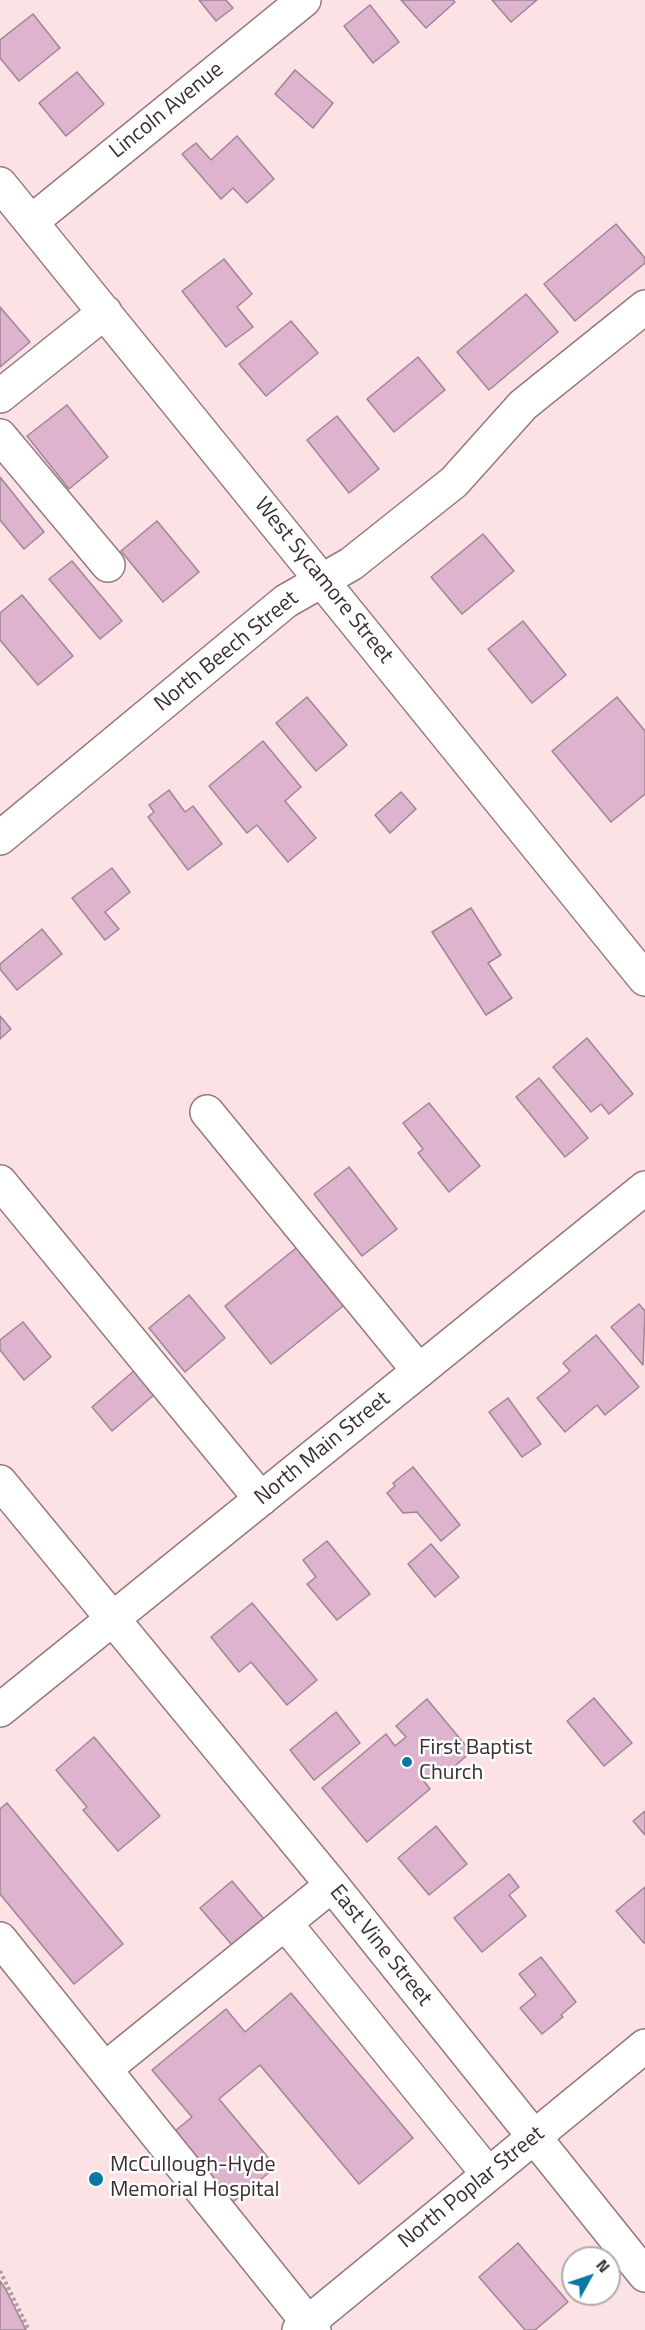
<!DOCTYPE html>
<html>
<head>
<meta charset="utf-8">
<style>
  body { margin:0 }
  #map { position:relative; width:645px; height:2330px; overflow:hidden; background:#fce2e5; font-family:"Titillium Web",sans-serif }
  canvas { display:block }
  .north { position:absolute; left:561px; top:2246px; width:60px; height:60px; box-sizing:border-box; background:#fff; border:2px solid #b1abac; border-radius:50%; rotate:50deg; font-size:16px; font-weight:700; line-height:24px; text-align:center; color:#3b2e30 }
  .north::after { content:''; display:block; margin:auto; width:21px; height:27px; background:#0679a2; clip-path:polygon(50% 0,100% 100%,50% 72%,0 100%) }
</style>
</head>
<body>
<div id="map">
<canvas width="645" height="2330"></canvas>
<div class="north">N</div>
</div>
<script>
const context = document.querySelector('canvas').getContext('2d');
context.lineJoin = 'round';
function fill(path, color) {
  context.fillStyle = color;
  context.fill(path, 'evenodd');
}
function poly(rows) {
  const path = new Path2D();
  for (const r of rows) {
    path.moveTo(r[0], r[1]);
    for (let i = 2; i < r.length; i += 2) path.lineTo(r[i], r[i + 1]);
  }
  return path;
}
function trace(path, color, width, dash) {
  context.strokeStyle = color;
  context.lineWidth = width;
  context.lineCap = dash ? 'butt' : 'round';
  context.setLineDash(dash || []);
  context.stroke(path);
}
function drawText(font, color, halo, rows, align = 'center') {
  context.font = font + ' "Titillium Web",sans-serif';
  context.lineWidth = 5;
  context.setLineDash([]);
  context.textBaseline = 'middle';
  context.strokeStyle = halo;
  context.fillStyle = color;
  for (const [text, x, y, turn = 0] of rows) {
    context.save();
    context.translate(x, y);
    context.rotate((+turn || 0) * Math.PI / 180);
    context.textAlign = isNaN(turn) ? turn : align;
    if (halo) context.strokeText(text, 0, 0);
    context.fillText(text, 0, 0);
    context.restore();
  }
}
const building = poly([
  [199,0,226,0,233,8,216,21,199,0],
  [401,0,453,0,455,2,426,28,401,0],
  [492,0,537,0,511,22,492,0],
  [370,5,399,42,373,63,344,26,370,5],
  [33,14,60,48,19,81,0,58,0,40,33,14],
  [295,70,333,103,313,128,275,94,295,70],
  [77,72,104,104,66,136,39,103,77,72],
  [237,136,274,179,247,203,233,188,221,199,182,154,196,143,211,160,237,136],
  [616,224,645,258,645,263,575,321,544,284,616,224],
  [224,259,252,294,237,307,253,327,226,347,182,291,224,259],
  [526,294,558,332,489,390,457,352,526,294],
  [0,307,30,342,0,367,0,307],
  [291,321,318,353,266,396,239,364,291,321],
  [418,357,445,390,394,432,367,399,418,357],
  [67,405,108,457,69,489,27,436,67,405],
  [337,416,379,469,349,493,307,440,337,416],
  [0,477,44,532,24,549,0,520,0,477],
  [157,521,199,572,163,602,121,551,157,521],
  [483,534,514,571,462,614,431,577,483,534],
  [72,561,122,621,100,639,49,579,72,561],
  [22,595,73,656,38,685,0,640,0,613,22,595],
  [523,621,566,675,532,703,488,649,523,621],
  [307,697,347,745,316,771,276,723,307,697],
  [617,697,645,731,645,794,611,822,552,751,617,697],
  [263,741,301,787,285,801,316,838,288,862,257,825,247,833,209,786,263,741],
  [169,790,185,812,193,806,222,844,188,870,148,817,154,812,149,805,169,790],
  [401,792,416,809,390,833,375,815,401,792],
  [112,868,130,892,105,912,119,929,105,940,72,898,112,868],
  [471,908,501,955,488,963,512,998,486,1015,432,932,471,908],
  [42,929,62,954,17,990,0,969,0,964,42,929],
  [0,1016,11,1029,0,1039,0,1016],
  [587,1038,633,1094,609,1114,601,1104,591,1112,553,1067,587,1038],
  [539,1078,588,1138,565,1157,516,1097,539,1078],
  [429,1103,480,1166,449,1192,418,1153,423,1149,403,1123,429,1103],
  [349,1167,397,1229,362,1256,314,1194,349,1167],
  [301,1244,348,1302,271,1364,225,1306,301,1244],
  [189,1295,225,1338,185,1372,149,1328,189,1295],
  [639,1304,645,1311,643,1365,611,1327,639,1304],
  [23,1322,51,1357,24,1380,0,1350,0,1340,23,1322],
  [596,1335,639,1387,605,1415,597,1405,565,1432,537,1398,570,1371,563,1363,596,1335],
  [135,1370,155,1394,112,1431,92,1407,135,1370],
  [508,1398,541,1444,522,1457,489,1412,508,1398],
  [413,1467,460,1525,441,1541,417,1512,403,1513,387,1493,395,1486,393,1483,413,1467],
  [327,1541,370,1594,337,1620,307,1584,316,1577,303,1560,327,1541],
  [431,1544,459,1577,435,1597,408,1564,431,1544],
  [252,1603,317,1680,287,1705,251,1662,239,1672,211,1637,252,1603],
  [594,1698,632,1743,604,1766,567,1721,594,1698],
  [427,1699,471,1752,441,1778,436,1771,424,1781,430,1789,367,1842,322,1788,386,1734,395,1746,406,1737,396,1726,427,1699],
  [336,1712,360,1743,314,1780,290,1750,336,1712],
  [94,1737,160,1816,118,1851,83,1810,87,1807,56,1770,94,1737],
  [7,1803,123,1944,74,1984,0,1894,0,1809,7,1803],
  [645,1811,645,1835,633,1821,645,1811],
  [436,1826,467,1864,429,1895,398,1858,436,1826],
  [509,1874,519,1887,509,1895,526,1916,482,1952,454,1918,509,1874],
  [232,1881,264,1919,232,1945,200,1908,232,1881],
  [645,1887,645,1943,644,1943,616,1911,645,1887],
  [541,1957,576,2002,561,2015,563,2017,542,2034,520,2008,536,1995,519,1974,541,1957],
  [291,1993,413,2138,359,2184,260,2065,219,2099,276,2167,228,2206,169,2136,192,2117,152,2070,226,2009,245,2032,291,1993],
  [518,2243,568,2302,535,2330,525,2330,479,2277,518,2243],
  [0,2281,5,2288,26,2330,0,2330,0,2281]
]);
const path = poly([
  [0,2271,29,2330]
]);
const minor = poly([
  [0,184,645,979],
  [31,222,304,0],
  [0,396,105,312],
  [0,436,108,565],
  [0,838,286,601,351,564,454,482,523,405,645,307],
  [207,1112,419,1371],
  [0,1182,261,1499],
  [0,1482,332,1885,645,2275],
  [285,1923,488,2174],
  [0,1939,314,2330],
  [105,2069,332,1885],
  [299,2330,645,2046]
]);
const major = poly([
  [0,1710,645,1188]
]);
const markers = [
  [407,1762,6,"#0679a2"],
  [96,2179,8,"#0679a2"]
];
const streetNames = [
  ["Lincoln Avenue",167,111,-39],
  ["West Sycamore Street",323,581,51],
  ["North Beech Street",227,652,-39],
  ["North Main Street",323,1449,-39],
  ["East Vine Street",380,1946,51],
  ["North Poplar Street",472,2188,-39]
];
const poiNames = [
  ["First Baptist",419,1749],
  ["Church",419,1774],
  ["McCullough-Hyde",110,2166],
  ["Memorial Hospital",110,2191]
];
fill(building, '#ddb3cd');
trace(building, '#9f8695', 1.5);
trace(minor, '#95787c', 36);
trace(major, '#95787c', 36);
trace(path, '#b09b9e', 4, [3, 3]);
trace(minor, '#fff', 33);
trace(major, '#fff', 33);
for (const [x, y, r, color] of markers) {
  const dot = new Path2D();
  dot.arc(x, y, r, 0, 2 * Math.PI);
  context.fillStyle = color;
  context.fill(dot);
  trace(dot, '#fff', 2);
}
drawText('22px', '#3b2e30', '#fff', streetNames);
drawText('22px', '#3b2e30', '#fff', poiNames, 'left');
</script>
</body>
</html>
